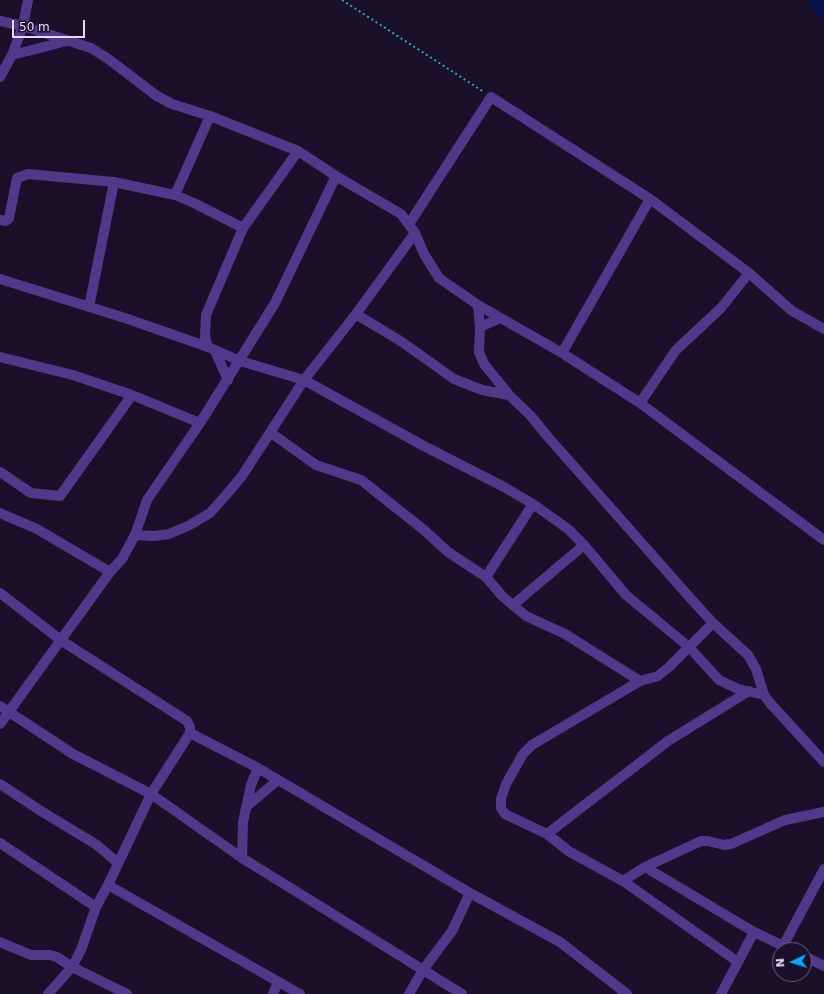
<!DOCTYPE html>
<html>
<head>
<meta charset="utf-8">
<style>
  body { margin:0 }
  #map { position:relative; width:824px; height:994px; overflow:hidden; background:#1b102a; font-family:"DejaVu Sans",sans-serif }
  canvas { display:block }
  .north { position:absolute; left:772px; top:942px; width:40px; height:40px; box-sizing:border-box; background:#1b102a; border:1px solid #6c607f; border-radius:50%; rotate:266deg; font-size:11px; font-weight:700; line-height:16px; text-align:center; color:#e6d9ff }
  .north::after { content:''; display:block; margin:auto; width:14px; height:18px; background:#05acff; clip-path:polygon(50% 0,100% 100%,50% 72%,0 100%) }
  .scale { position:absolute; left:12px; top:20px; width:73px; height:18px; box-sizing:border-box; border:2px solid #e6d9ff; border-top:0; padding-left:5px; font-size:12px; line-height:14px; white-space:nowrap; color:#e6d9ff; -webkit-text-stroke:3px #1b102a; paint-order:stroke }
</style>
</head>
<body>
<div id="map">
<canvas width="824" height="994"></canvas>
<div class="north">N</div>
<div class="scale">50 m</div>
</div>
<script>
const context = document.querySelector('canvas').getContext('2d');
context.lineJoin = 'round';
function poly(rows) {
  const path = new Path2D();
  for (const r of rows) {
    path.moveTo(r[0], r[1]);
    for (let i = 2; i < r.length; i += 2) path.lineTo(r[i], r[i + 1]);
  }
  return path;
}
function trace(path, color, width, dash) {
  context.strokeStyle = color;
  context.lineWidth = width;
  context.lineCap = dash ? 'butt' : 'round';
  context.setLineDash(dash || []);
  context.stroke(path);
}
const river = poly([
  [818,0,824,9]
]);
const path = poly([
  [342,0,484,92]
]);
const street = poly([
  [0,21,23,26,91,48,107,58,157,96,172,104,210,116,298,151,336,176,401,214,415,233,424,254,439,278,478,305,562,353,640,403,824,540],
  [12,55,67,41],
  [0,77,12,55,23,26,28,0],
  [175,195,210,116],
  [0,220,6,221,9,218,17,178,28,174,114,182,175,195,194,203,243,228],
  [409,224,491,97,650,199,749,273,792,311,824,329],
  [0,279,125,318,208,347,240,361,304,380,422,445,504,487,533,504,568,529,584,545,626,595,689,647,719,680,738,689,764,695],
  [478,305,480,327,479,352,484,364,509,395,530,415,548,437,692,600,713,623,748,655,756,669,764,695,770,703,824,762],
  [89,307,114,182],
  [356,314,402,342,454,379,482,390,509,395],
  [480,327,500,318],
  [208,347,205,337,206,315,243,228,298,151],
  [215,351,228,380],
  [562,353,650,199],
  [0,357,73,375,132,395,200,423],
  [640,403,676,350,721,308,749,273],
  [271,433,316,465,361,480,424,530,448,552,486,577,502,596,526,616,565,634,640,681],
  [0,472,31,493,60,496,132,395],
  [0,513,37,529,110,572],
  [135,535,154,536,169,534,190,525,210,513,226,495,242,476,304,380,356,314,415,233],
  [486,577,533,504],
  [0,593,62,641,187,721,190,727,190,733,151,794,108,885,96,907,81,950,72,967,48,994],
  [513,605,584,545],
  [713,623,669,667,658,676,640,681,532,745,523,754,506,784,501,799,501,808,505,814,547,834,570,852,623,881,738,962],
  [0,706,73,754,151,794,242,858,462,994],
  [0,724,110,572,122,559,135,535,147,500,200,423,275,303,336,176],
  [190,733,258,768,470,893,560,942,627,994],
  [0,784,41,811,97,845,118,863],
  [247,806,278,780],
  [547,834,668,741,749,691],
  [0,843,96,907],
  [242,858,243,822,251,785,258,768],
  [645,867,754,932,792,950],
  [623,881,645,867,701,841,708,841,724,845,731,844,785,820,824,812],
  [108,885,300,994],
  [0,942,31,955,50,955,57,957,72,967,127,994],
  [783,946,824,869],
  [804,956,824,966],
  [273,994,278,982],
  [409,994,423,970,452,931,470,893],
  [721,994,754,932]
]);
trace(river, '#09114a', 18);
trace(path, '#2ca6c0', 2, [2, 3]);
trace(street, '#50398b', 10);
</script>
</body>
</html>
